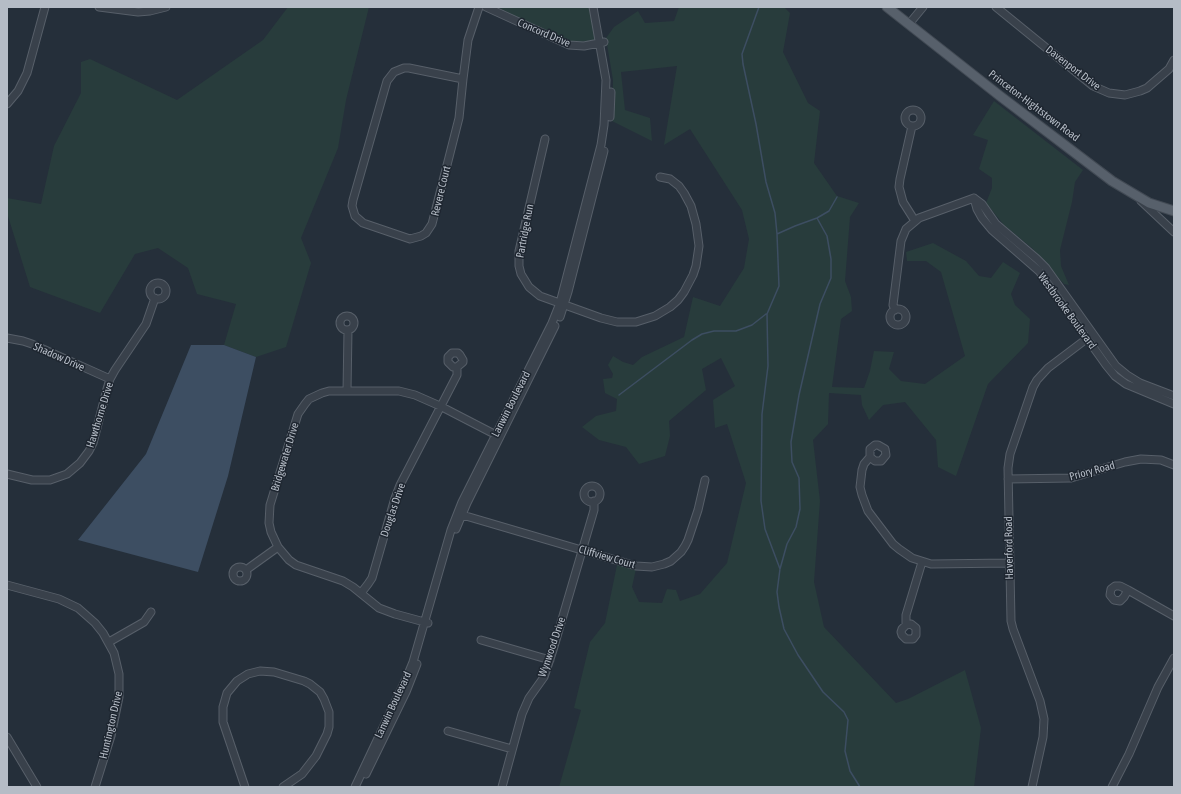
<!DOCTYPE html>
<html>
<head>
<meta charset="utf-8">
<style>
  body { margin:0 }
  #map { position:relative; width:1181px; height:794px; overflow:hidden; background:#252f3a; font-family:"Asap Condensed",sans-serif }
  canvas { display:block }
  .frame { position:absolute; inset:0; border:8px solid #b5bcc6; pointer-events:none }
</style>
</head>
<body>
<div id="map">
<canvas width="1181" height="794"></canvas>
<div class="frame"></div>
</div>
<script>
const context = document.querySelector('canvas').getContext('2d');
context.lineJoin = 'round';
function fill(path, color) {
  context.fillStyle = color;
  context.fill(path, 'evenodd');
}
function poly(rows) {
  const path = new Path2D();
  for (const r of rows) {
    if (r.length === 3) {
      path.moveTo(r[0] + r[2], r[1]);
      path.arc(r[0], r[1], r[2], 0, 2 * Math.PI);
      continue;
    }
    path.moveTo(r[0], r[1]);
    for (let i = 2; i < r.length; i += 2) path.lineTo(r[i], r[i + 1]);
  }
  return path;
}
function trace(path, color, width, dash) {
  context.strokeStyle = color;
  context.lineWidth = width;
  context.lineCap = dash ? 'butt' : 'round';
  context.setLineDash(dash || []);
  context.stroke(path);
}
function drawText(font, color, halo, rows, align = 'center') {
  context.font = font + ' "Asap Condensed",sans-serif';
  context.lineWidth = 3;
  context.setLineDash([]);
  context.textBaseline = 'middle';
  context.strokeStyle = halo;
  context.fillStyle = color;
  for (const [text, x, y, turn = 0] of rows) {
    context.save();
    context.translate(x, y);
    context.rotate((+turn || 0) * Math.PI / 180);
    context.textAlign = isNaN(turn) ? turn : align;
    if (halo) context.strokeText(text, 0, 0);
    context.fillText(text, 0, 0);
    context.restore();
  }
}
const green = poly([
  [288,7,369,7,346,100,338,148,301,238,311,263,286,347,256,357,224,345,236,304,197,294,188,268,158,248,135,254,100,313,30,287,7,213,7,198,41,204,54,146,81,93,81,62,90,59,177,100,263,40],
  [497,7,591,7,597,40,581,42,565,41],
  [679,7,784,7,790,13,783,52,808,103,820,111,814,163,837,196,859,203,850,217,845,281,851,297,852,311,841,319,832,387,864,388,870,371,874,351,894,352,889,369,901,381,925,384,965,356,941,272,926,261,907,261,906,252,933,243,966,261,979,276,991,278,1003,262,1020,273,1011,294,1015,305,1030,319,1028,343,988,384,956,476,938,467,936,440,905,402,883,405,869,420,862,405,861,395,829,393,828,424,813,440,820,501,814,582,824,627,896,703,908,699,965,670,981,728,974,787,559,787,581,710,574,708,590,642,605,623,617,565,636,569,632,587,639,602,662,603,667,589,676,590,680,601,700,594,727,563,746,483,727,424,715,428,713,400,735,386,721,358,702,369,706,390,669,421,670,436,665,456,639,464,626,447,599,440,582,427,596,416,616,411,617,399,605,393,603,379,612,378,613,374,608,365,613,356,623,362,633,365,642,357,684,337,693,297,720,306,744,268,749,239,742,210,690,129,664,145,677,66,621,72,625,110,650,118,652,141,612,121,613,80,606,38,614,27,638,11,645,23,674,21],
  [994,101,1083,170,1075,182,1072,202,1060,250,1061,266,1069,285,1064,284,1033,249,1004,225,986,203,992,188,992,178,979,169,988,140,973,135]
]);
const water = poly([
  [191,345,224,345,256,357,228,476,198,572,78,540,146,454]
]);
const stream = poly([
  [759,7,742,54,743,64,756,124,766,182,775,213,777,234,779,286,767,314,768,366,762,414,761,501,765,529,780,569],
  [817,218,827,236,831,259,831,278,820,304,799,395,791,442,792,462,799,478,800,509,796,527,787,544,780,569,777,592,779,607,784,629,798,655,823,692,844,712,848,720,845,751,850,771,860,787],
  [777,234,795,226,817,218,829,211,837,197],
  [619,395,692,340,702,334,714,331,736,331,752,325,766,314]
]);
const minor = poly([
  [99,7,138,12,150,11,166,7],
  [486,7,569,45,584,46,604,42],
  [996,7,1093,86,1109,93,1125,95,1140,91,1147,88,1169,69,1174,60],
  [909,24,923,7],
  [404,68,409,68,463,79,459,118,432,224,426,233,421,236,410,239,363,223,355,216,352,206,353,200,387,81,394,72,404,68],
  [463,79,468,40,479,7],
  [7,104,18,91,27,73,45,7],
  [913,118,8],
  [610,117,611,92],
  [912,126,900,179,899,187,903,202,915,221],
  [545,139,519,251,519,266,521,274,529,287,540,296,601,318,617,322,636,322,655,316,670,307,678,300,684,292,693,275,696,266,699,246,696,224,691,206,684,193,679,186,670,179,660,177],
  [974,198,977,209,982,218,992,230,1039,271,1106,365,1115,376,1126,384,1174,404],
  [974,198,982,204,996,224,1037,259,1046,268,1116,366,1127,375,1140,383,1174,396],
  [1141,201,1174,232],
  [158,291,8],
  [898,317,8],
  [895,310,893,305,901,241,906,229,919,218,974,198],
  [347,323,7],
  [560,317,568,292,604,151],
  [7,338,23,341,32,344,110,379],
  [347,391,348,330],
  [870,457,875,461,881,461,886,455,885,449,878,445,875,445,870,449,870,457,864,464,862,470,860,487,862,495,868,511,893,544,899,549,912,558,931,564,1009,563],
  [7,474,32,480,50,480,67,474,80,463,89,451,93,443,107,389,110,379,115,370,146,324,155,298],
  [1008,479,1071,478,1125,462,1141,459,1161,460,1174,465],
  [592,494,8],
  [459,514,636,566,652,567,664,564,671,561,681,552,685,546,688,540,698,510,705,480],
  [456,529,467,503,555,326],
  [240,574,7],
  [246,570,278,547],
  [7,585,59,599,78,608,95,623,103,633,114,653,119,674,119,697,111,736,95,787],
  [1128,590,1124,597,1120,601,1114,600,1110,595,1111,589,1115,586,1120,586,1128,590,1174,616],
  [361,593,368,584,372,578,395,498,400,485,457,375,457,367,463,362,463,360,460,355,458,353,452,353,448,357,448,362,453,367,457,367],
  [428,623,395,614,379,608,353,587,343,581,296,565,289,560,278,547,271,532,269,523,270,505,298,414,305,404,309,399,322,393,329,391,399,391,415,395,440,406,500,437],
  [906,625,911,624,916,628,916,635,913,639,906,639,902,635,901,632,902,629,906,625,906,615,922,562],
  [481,640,550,660],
  [109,642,144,622,151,612],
  [448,731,512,749],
  [7,737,37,787],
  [366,774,406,692,417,664],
  [245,787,223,722,223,707,227,693,237,681,248,674,260,671,274,672,304,681,310,684,320,692,324,699,329,712,329,727,327,734,316,756,302,774,283,787],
  [355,787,406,679,413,662,451,530,462,502,552,323,560,303,601,145,604,125,606,80,593,7],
  [502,787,522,714,529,698,544,677,553,650,594,510,594,501],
  [1032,787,1043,737,1044,719,1040,701,1013,629,1011,621,1008,468,1010,454,1033,387,1037,380,1048,368,1093,334],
  [1112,787,1129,754,1158,687,1174,658]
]);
const major = poly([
  [887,7,1000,96,1112,181,1149,203,1174,211]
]);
const streetNames = [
  ["Concord Drive",544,33,23],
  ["Davenport Drive",1073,68,37],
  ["Princeton-Hightstown Road",1034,106,37],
  ["Revere Court",441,191,-76],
  ["Partridge Run",525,231,-79],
  ["Westbrooke Boulevard",1067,311,54],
  ["Shadow Drive",59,357,24],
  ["Lanwin Boulevard",511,404,-63],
  ["Hawthorne Drive",100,415,-73],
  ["Bridgewater Drive",285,457,-73],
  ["Priory Road",1092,471,-15],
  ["Douglas Drive",393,510,-71],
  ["Haverford Road",1009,548,-91],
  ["Cliffview Court",607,557,16],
  ["Wynwood Drive",552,647,-71],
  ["Lanwin Boulevard",393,705,-65],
  ["Huntington Drive",111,725,-77]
];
fill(green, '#283c3c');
fill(water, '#3d4e62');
trace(stream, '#3d4e62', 1.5);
trace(minor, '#575f69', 9);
trace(major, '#424a54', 11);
trace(minor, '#39414b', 7);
trace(major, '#57606b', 9);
drawText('11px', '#b5bcc6', '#1e2630', streetNames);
</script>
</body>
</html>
